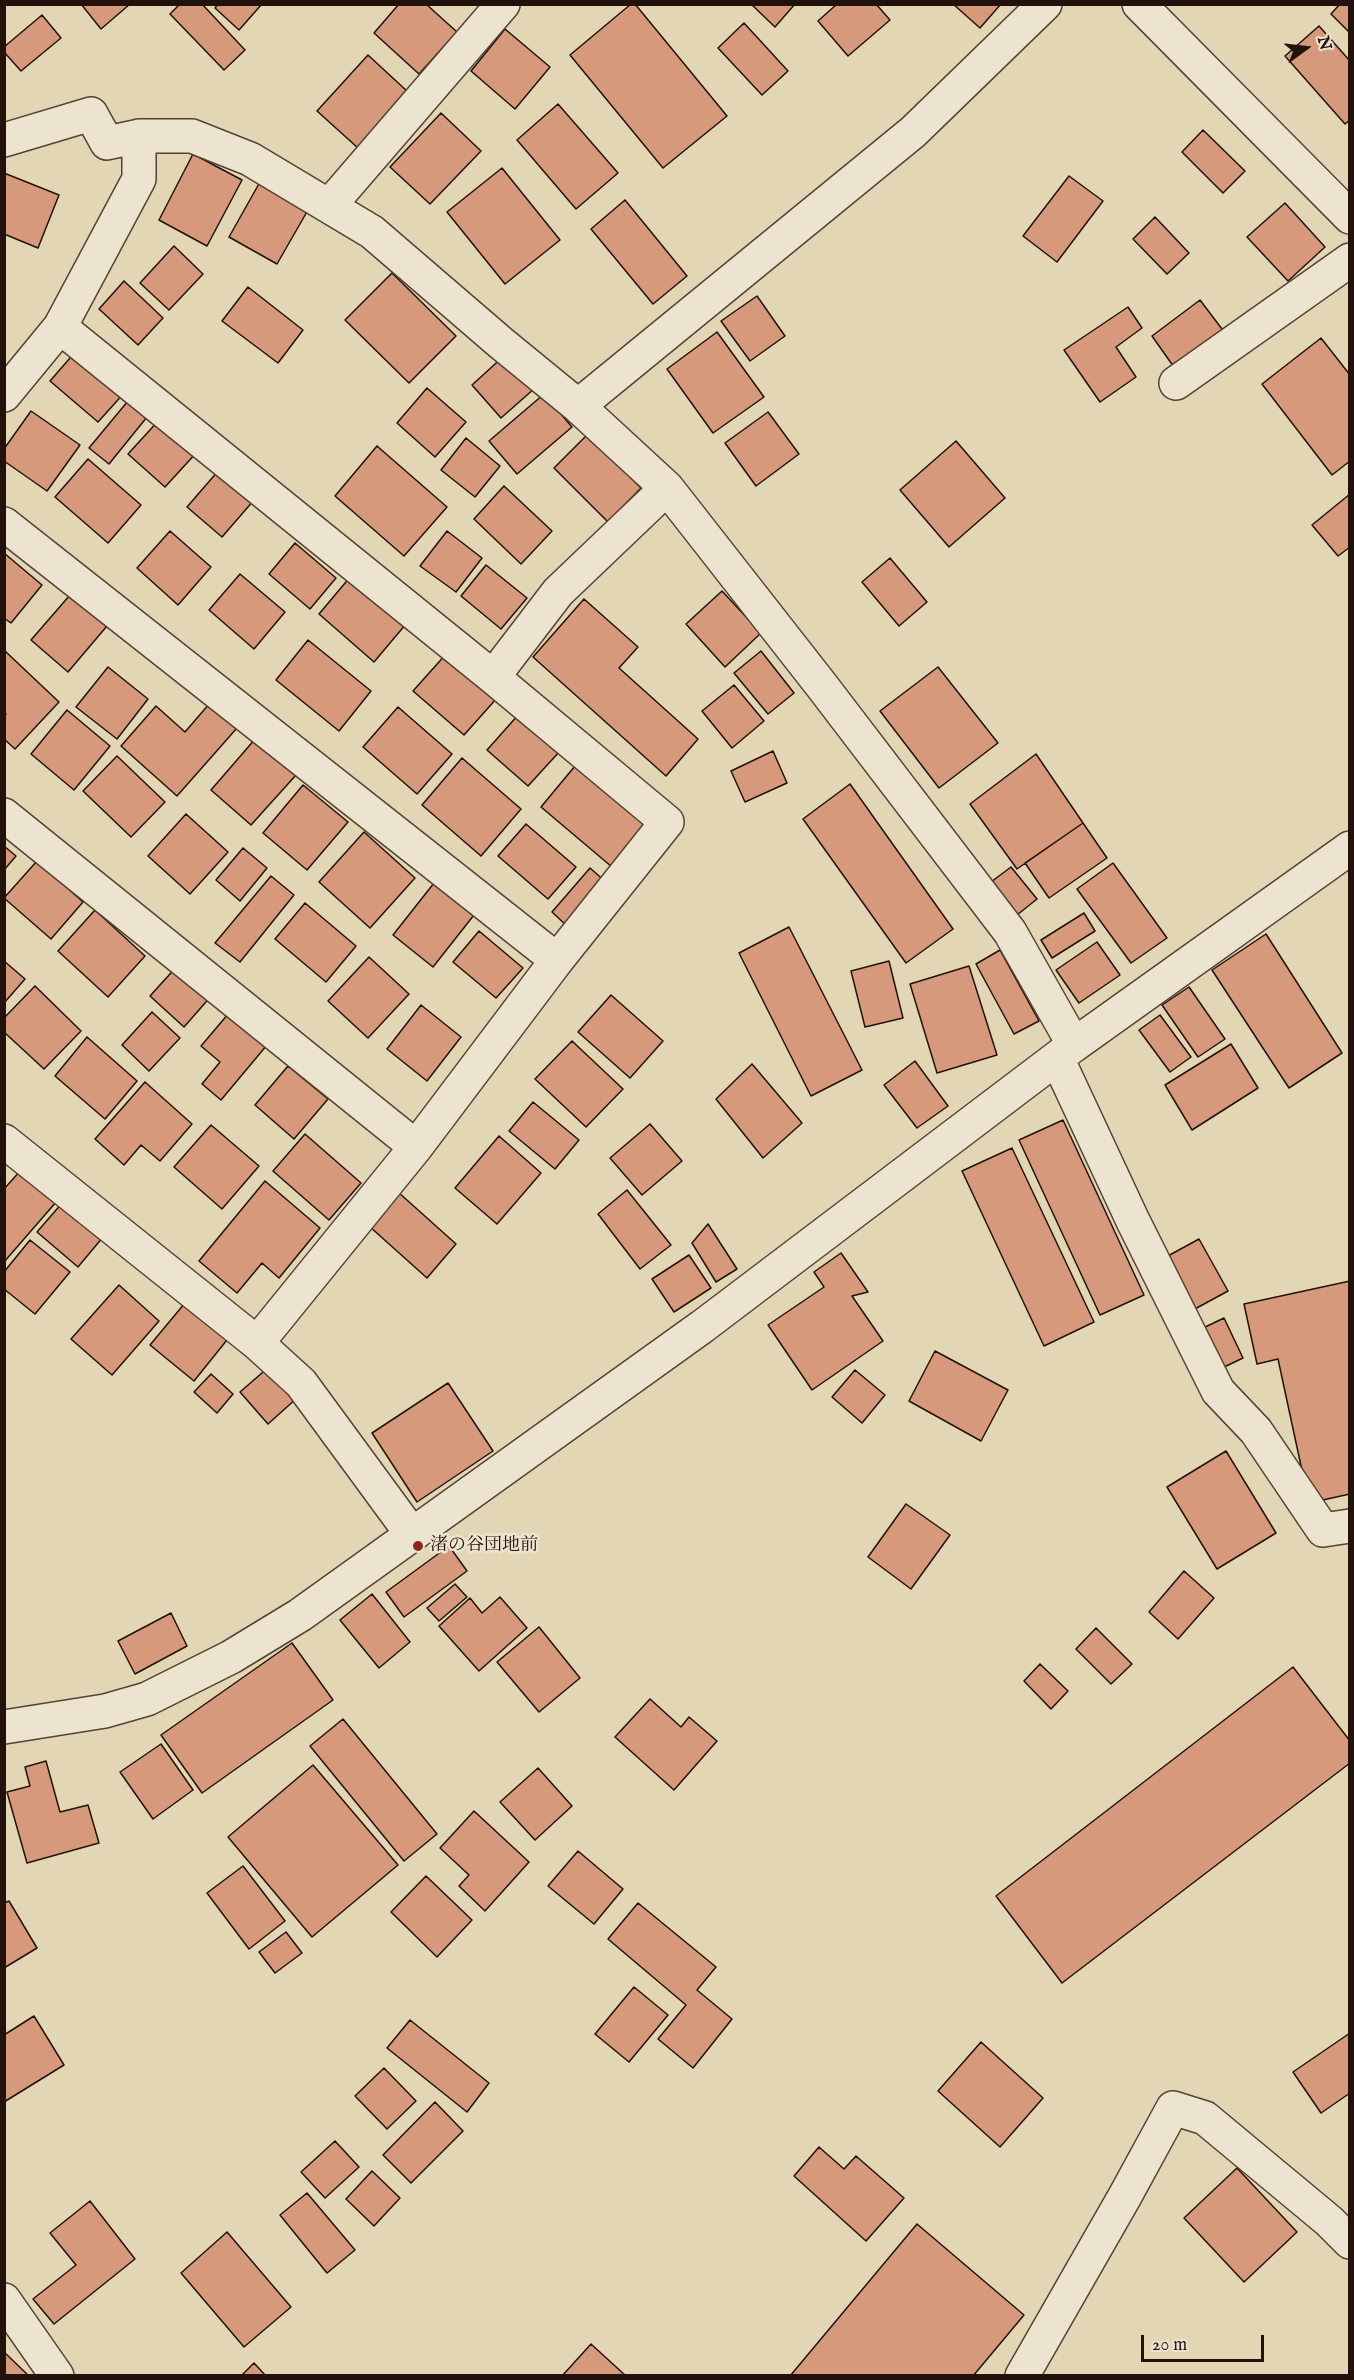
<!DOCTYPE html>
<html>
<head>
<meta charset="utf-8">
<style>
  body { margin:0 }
  #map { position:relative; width:1354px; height:2380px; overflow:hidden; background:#e3d6b5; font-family:"IM FELL English",serif }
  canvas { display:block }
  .frame { position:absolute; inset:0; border:6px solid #22120b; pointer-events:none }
  .north { position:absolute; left:1276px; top:18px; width:60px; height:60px; -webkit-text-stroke:4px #ede4cf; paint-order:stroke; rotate:75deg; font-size:16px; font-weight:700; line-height:24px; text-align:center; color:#22120b }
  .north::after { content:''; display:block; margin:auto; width:21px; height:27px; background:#22120b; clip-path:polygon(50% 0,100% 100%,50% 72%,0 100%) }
  .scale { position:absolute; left:1141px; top:2335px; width:123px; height:27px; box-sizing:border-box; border:3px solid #22120b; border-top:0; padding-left:8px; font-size:18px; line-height:21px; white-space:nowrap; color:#22120b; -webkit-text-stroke:4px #ede4cf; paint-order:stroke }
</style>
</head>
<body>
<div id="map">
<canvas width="1354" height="2380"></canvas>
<div class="frame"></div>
<div class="north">N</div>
<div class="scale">20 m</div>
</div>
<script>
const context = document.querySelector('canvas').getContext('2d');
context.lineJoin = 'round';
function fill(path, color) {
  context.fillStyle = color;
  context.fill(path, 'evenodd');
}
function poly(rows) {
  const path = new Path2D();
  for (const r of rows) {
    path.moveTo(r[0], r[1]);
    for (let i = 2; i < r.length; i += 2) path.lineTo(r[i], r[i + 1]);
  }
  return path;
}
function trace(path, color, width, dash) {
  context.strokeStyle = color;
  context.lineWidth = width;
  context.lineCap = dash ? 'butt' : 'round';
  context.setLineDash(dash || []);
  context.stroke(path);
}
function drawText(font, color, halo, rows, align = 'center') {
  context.font = font + ' "IM FELL English","Noto Serif JP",serif';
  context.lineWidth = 5;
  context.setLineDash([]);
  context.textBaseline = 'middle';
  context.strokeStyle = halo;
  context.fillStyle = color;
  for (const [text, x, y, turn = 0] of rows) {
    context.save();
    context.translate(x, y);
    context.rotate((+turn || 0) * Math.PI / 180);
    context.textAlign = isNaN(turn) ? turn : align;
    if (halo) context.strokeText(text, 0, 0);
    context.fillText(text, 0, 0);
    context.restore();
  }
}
const building = poly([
  [81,4,130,4,101,29,81,4],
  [180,4,202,4,245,50,224,70,170,14,180,4],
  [218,4,262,4,239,30,215,8,218,4],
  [399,4,426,4,457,32,419,74,374,33,399,4],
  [631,4,635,4,727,116,663,168,570,55,631,4],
  [751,4,795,4,775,27,751,4],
  [837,4,876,4,890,20,848,56,818,21,837,4],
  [953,4,1001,4,980,28,953,4],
  [1340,4,1350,4,1350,33,1331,14,1340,4],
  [42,15,61,38,21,71,4,52,4,47,42,15],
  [744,23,788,71,762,95,718,48,744,23],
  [1319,26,1350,61,1350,120,1345,124,1285,56,1319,26],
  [505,29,550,67,515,109,471,71,505,29],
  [368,55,408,92,358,148,317,111,368,55],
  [558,104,618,173,576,209,517,140,558,104],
  [441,113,481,151,430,204,390,167,441,113],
  [1203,130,1245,171,1223,193,1182,152,1203,130],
  [193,154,242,180,207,246,159,220,193,154],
  [502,168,560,240,505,284,447,212,502,168],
  [4,173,59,195,38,248,4,234,4,173],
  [1069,176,1103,201,1057,262,1023,236,1069,176],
  [260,182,308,210,277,264,229,237,260,182],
  [625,200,687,276,653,304,591,229,625,200],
  [1285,203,1325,247,1288,281,1247,237,1285,203],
  [1155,217,1189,253,1167,274,1133,239,1155,217],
  [174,246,203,274,169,310,140,283,174,246],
  [392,273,456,336,409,383,345,320,392,273],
  [124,281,163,318,138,345,99,309,124,281],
  [248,287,303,330,278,363,222,321,248,287],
  [757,296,785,336,750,361,721,321,757,296],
  [1200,300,1225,333,1176,370,1152,336,1200,300],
  [1128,307,1142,328,1116,347,1136,377,1100,402,1064,350,1128,307],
  [717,332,764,397,713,433,667,369,717,332],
  [1321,338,1350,375,1350,461,1332,475,1262,384,1321,338],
  [77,350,125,392,98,422,50,381,77,350],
  [505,355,535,388,501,418,472,385,505,355],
  [427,388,466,422,435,457,397,423,427,388],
  [544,394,572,427,517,474,489,441,544,394],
  [128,401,147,417,109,464,89,448,128,401],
  [31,411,80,445,47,491,4,461,4,449,31,411],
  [768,412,799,454,756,486,725,443,768,412],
  [160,419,197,452,165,487,128,454,160,419],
  [588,434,641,488,608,522,554,468,588,434],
  [466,438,500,466,475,497,441,470,466,438],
  [956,441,1005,498,949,547,900,490,956,441],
  [377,446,447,507,404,556,335,496,377,446],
  [88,459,141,505,108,543,55,497,88,459],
  [219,470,254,500,222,537,187,507,219,470],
  [504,486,552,531,521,564,474,519,504,486],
  [1350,494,1350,547,1338,556,1312,525,1350,494],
  [170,531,211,567,178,605,137,568,170,531],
  [447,531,482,558,456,592,420,566,447,531],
  [295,543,336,578,310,609,269,574,295,543],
  [4,553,42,585,11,623,4,618,4,553],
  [890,558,927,602,899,626,862,582,890,558],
  [486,565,527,598,501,629,461,596,486,565],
  [240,574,285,612,254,649,209,610,240,574],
  [351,576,406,624,374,662,319,614,351,576],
  [722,591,761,633,725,667,686,624,722,591],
  [70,595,107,626,68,672,31,640,70,595],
  [584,599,638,647,619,668,698,739,666,776,533,657,584,599],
  [308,640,371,691,339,731,276,680,308,640],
  [5,651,59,702,15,749,4,739,4,716,6,714,4,712,5,651],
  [761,651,794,693,768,714,734,673,761,651],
  [447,653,497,698,464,735,413,691,447,653],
  [108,667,148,699,117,739,76,707,108,667],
  [938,667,998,743,939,788,880,711,938,667],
  [734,685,764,721,732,748,702,711,734,685],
  [210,703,237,728,177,796,121,746,156,706,185,732,210,703],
  [398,707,452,754,417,794,363,747,398,707],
  [67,710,110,746,74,790,31,754,67,710],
  [519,714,560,751,528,786,487,750,519,714],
  [256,738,296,775,251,825,211,790,256,738],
  [773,751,787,783,745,802,731,771,773,751],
  [1036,754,1083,823,1017,869,970,804,1036,754],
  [117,756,165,802,131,837,83,791,117,756],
  [462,758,521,809,481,856,422,805,462,758],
  [575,766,647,826,612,867,541,807,575,766],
  [850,784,953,929,906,963,803,819,850,784],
  [303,785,348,822,307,870,263,833,303,785],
  [186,814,228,852,190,894,148,856,186,814],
  [1083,823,1107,858,1049,898,1025,863,1083,823],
  [526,824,576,867,548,899,498,856,526,824],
  [364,832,415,878,370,928,319,882,364,832],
  [4,846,16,856,4,870,4,846],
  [243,848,267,868,240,901,216,880,243,848],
  [37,861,83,902,51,939,4,898,37,861],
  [1113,863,1167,938,1131,963,1077,889,1113,863],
  [1011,867,1037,899,1017,915,991,882,1011,867],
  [590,868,606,882,567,926,552,912,590,868],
  [271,876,294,895,240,962,215,943,271,876],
  [434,883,474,915,433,967,393,935,434,883],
  [305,903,356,946,326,982,275,939,305,903],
  [95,910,145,956,108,997,58,951,95,910],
  [1084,913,1095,931,1052,958,1041,940,1084,913],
  [789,927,862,1070,811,1096,739,953,789,927],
  [479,931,523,968,496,998,453,962,479,931],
  [1266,934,1342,1053,1289,1088,1212,970,1266,934],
  [1097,942,1120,975,1079,1003,1056,970,1097,942],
  [1000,950,1039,1021,1014,1034,976,964,1000,950],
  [369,957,409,994,368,1038,328,1001,369,957],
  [4,961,25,979,4,1003,4,961],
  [889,961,903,1018,865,1027,851,971,889,961],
  [179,964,213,994,184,1027,150,996,179,964],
  [969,966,997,1055,937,1073,910,984,969,966],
  [35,986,81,1031,44,1069,4,1032,4,1018,35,986],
  [1189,987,1225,1039,1198,1057,1162,1005,1189,987],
  [611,995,663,1041,630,1078,578,1032,611,995],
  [421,1005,461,1037,427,1081,387,1049,421,1005],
  [152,1012,180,1038,149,1071,122,1045,152,1012],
  [229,1013,267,1045,221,1100,202,1084,220,1062,201,1046,229,1013],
  [1160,1015,1191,1057,1170,1072,1139,1030,1160,1015],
  [87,1037,137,1081,105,1119,55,1076,87,1037],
  [572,1041,623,1089,586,1127,535,1079,572,1041],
  [1231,1044,1258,1088,1192,1130,1165,1085,1231,1044],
  [915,1061,948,1106,917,1128,884,1085,915,1061],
  [752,1064,802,1123,763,1158,716,1099,752,1064],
  [288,1066,328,1099,294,1139,255,1105,288,1066],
  [145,1082,192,1124,160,1161,141,1145,124,1165,95,1139,145,1082],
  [533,1102,579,1140,555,1169,509,1131,533,1102],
  [1063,1120,1144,1295,1100,1315,1019,1140,1063,1120],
  [650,1124,682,1161,642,1195,610,1158,650,1124],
  [211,1125,259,1166,222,1209,174,1167,211,1125],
  [305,1134,361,1183,329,1220,273,1171,305,1134],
  [499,1136,541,1173,497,1224,455,1188,499,1136],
  [1012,1148,1094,1322,1044,1346,962,1171,1012,1148],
  [21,1170,57,1201,4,1262,4,1189,21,1170],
  [265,1181,320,1228,279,1278,262,1263,237,1293,199,1261,265,1181],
  [627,1190,671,1245,640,1269,598,1214,627,1190],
  [398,1192,456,1244,427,1278,369,1226,398,1192],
  [63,1202,103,1237,78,1267,37,1232,63,1202],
  [708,1224,737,1269,716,1282,692,1243,708,1224],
  [1199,1239,1228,1291,1193,1310,1166,1257,1199,1239],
  [30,1240,70,1272,35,1314,4,1289,4,1272,30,1240],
  [841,1253,868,1292,852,1296,883,1341,812,1390,768,1325,824,1287,814,1272,841,1253],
  [689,1255,711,1288,674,1312,652,1279,689,1255],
  [1350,1281,1350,1494,1309,1503,1278,1359,1257,1364,1244,1304,1350,1281],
  [119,1285,159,1321,112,1375,71,1339,119,1285],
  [185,1303,227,1340,194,1381,150,1345,185,1303],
  [1224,1318,1243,1358,1220,1369,1201,1329,1224,1318],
  [935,1351,1008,1390,981,1441,909,1401,935,1351],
  [270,1366,297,1398,268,1424,240,1392,270,1366],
  [855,1370,885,1395,862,1423,832,1397,855,1370],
  [211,1374,233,1394,217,1413,194,1392,211,1374],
  [448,1383,493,1451,417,1502,372,1433,448,1383],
  [1226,1451,1276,1533,1217,1569,1167,1487,1226,1451],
  [906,1504,950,1535,911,1589,868,1557,906,1504],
  [449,1546,467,1571,404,1617,386,1592,449,1546],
  [1184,1571,1214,1598,1178,1639,1149,1612,1184,1571],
  [455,1584,467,1597,439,1621,427,1608,455,1584],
  [372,1594,410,1642,379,1668,340,1620,372,1594],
  [500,1597,527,1628,479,1671,439,1626,470,1598,482,1613,500,1597],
  [171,1613,187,1646,135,1674,118,1641,171,1613],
  [539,1627,580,1678,539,1712,497,1662,539,1627],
  [1096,1628,1132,1664,1111,1684,1076,1649,1096,1628],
  [292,1643,333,1700,202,1793,161,1735,292,1643],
  [1040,1664,1068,1691,1051,1709,1024,1681,1040,1664],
  [1293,1667,1350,1741,1350,1763,1062,1983,996,1896,1293,1667],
  [650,1699,681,1727,689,1717,717,1741,674,1790,615,1737,650,1699],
  [343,1719,437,1834,404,1861,310,1746,343,1719],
  [161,1744,193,1790,153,1819,120,1772,161,1744],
  [46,1761,60,1812,88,1805,99,1843,27,1863,7,1792,30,1786,25,1767,46,1761],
  [313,1765,398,1865,312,1937,228,1837,313,1765],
  [538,1768,572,1806,535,1840,500,1802,538,1768],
  [474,1811,529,1862,485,1911,459,1886,469,1875,440,1848,474,1811],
  [578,1851,623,1889,594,1924,548,1886,578,1851],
  [243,1866,285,1921,249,1949,207,1893,243,1866],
  [426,1876,472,1920,437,1957,391,1912,426,1876],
  [9,1901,37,1948,4,1968,4,1903,9,1901],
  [638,1903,716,1967,697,1990,732,2019,693,2068,658,2039,686,2005,608,1939,638,1903],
  [286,1932,302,1953,275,1973,259,1952,286,1932],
  [634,1987,668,2015,629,2062,595,2034,634,1987],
  [34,2016,64,2065,4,2102,4,2035,34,2016],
  [410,2020,489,2083,467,2112,387,2048,410,2020],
  [1350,2033,1350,2093,1321,2113,1293,2072,1350,2033],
  [981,2042,1043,2098,1000,2147,938,2091,981,2042],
  [384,2068,416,2101,387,2129,355,2096,384,2068],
  [435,2102,463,2131,411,2183,383,2155,435,2102],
  [335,2141,359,2167,325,2198,301,2172,335,2141],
  [819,2147,844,2169,856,2156,904,2198,866,2241,794,2176,819,2147],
  [1237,2168,1297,2232,1244,2282,1184,2218,1237,2168],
  [372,2171,400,2198,374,2226,346,2199,372,2171],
  [307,2193,355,2250,327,2273,280,2215,307,2193],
  [90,2201,135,2259,54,2324,33,2299,76,2265,50,2233,90,2201],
  [917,2224,1024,2315,973,2376,790,2376,917,2224],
  [227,2232,291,2307,244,2347,181,2273,227,2232],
  [591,2344,626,2376,562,2376,591,2344],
  [4,2352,29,2376,4,2376,4,2352],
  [254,2363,266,2376,241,2376,254,2363]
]);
const minor = poly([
  [1139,4,1350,217],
  [4,140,91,114,107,143,139,136,192,136,250,159,372,232,501,343,578,406,667,488,822,686,1010,932,1074,1045],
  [329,206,503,4],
  [60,327,493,677,667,822,557,960,416,1147,257,1343],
  [1176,383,1350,260],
  [4,395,60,327,139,179,139,136],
  [578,406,913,132,1045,4],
  [4,524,557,960],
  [493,677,558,592,667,488],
  [4,815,416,1147],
  [1057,1058,1133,1221,1218,1391,1256,1431,1323,1530,1350,1526],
  [4,1141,257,1343,301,1383,411,1533],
  [4,1727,105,1711,147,1699,231,1657,300,1615,703,1326,1074,1045,1350,848],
  [4,2300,57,2376],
  [1022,2376,1125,2196,1173,2108,1205,2118,1329,2221,1350,2242]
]);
const markers = [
  [418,1546,6,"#8f2418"]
];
const poiNames = [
  ["渚の谷団地前",430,1546]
];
fill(building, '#d7997b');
trace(building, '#22120b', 1.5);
trace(minor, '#524336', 36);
trace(minor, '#ede4cf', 33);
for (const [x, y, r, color] of markers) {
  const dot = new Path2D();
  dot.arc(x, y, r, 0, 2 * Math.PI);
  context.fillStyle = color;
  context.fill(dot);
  trace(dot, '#ede4cf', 2);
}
drawText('18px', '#22120b', '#ede4cf', poiNames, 'left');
</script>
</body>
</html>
